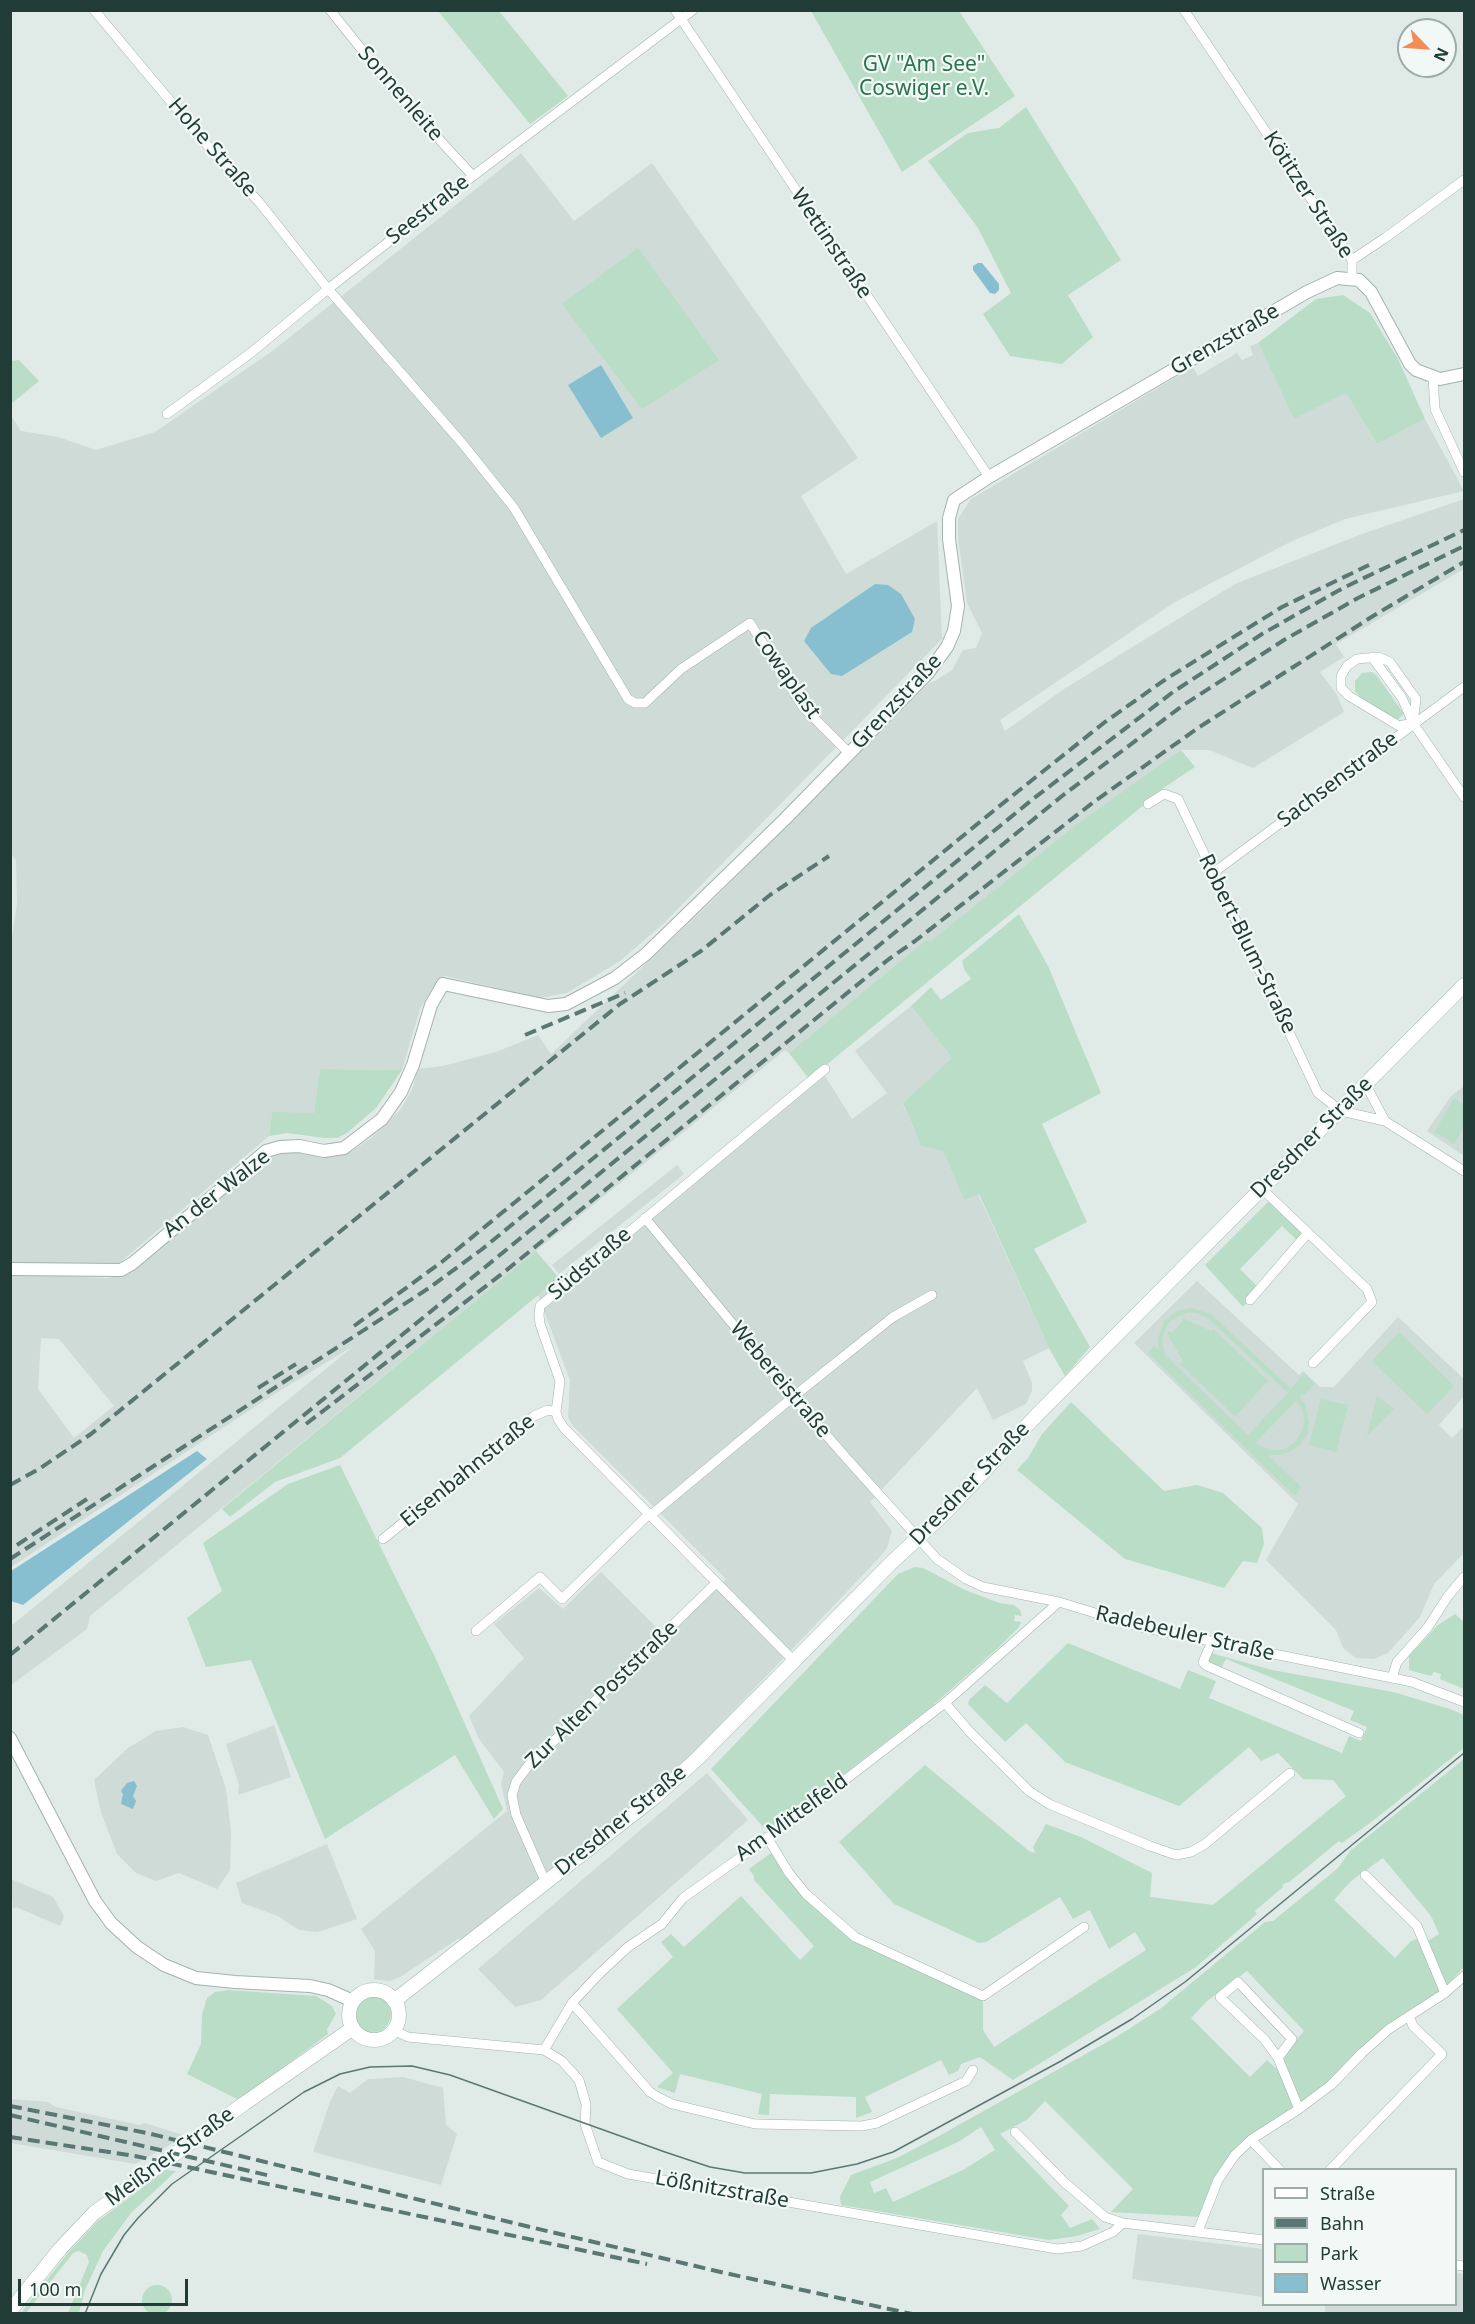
<!DOCTYPE html>
<html>
<head>
<meta charset="utf-8">
<style>
  body { margin:0 }
  #map { position:relative; width:1475px; height:2324px; overflow:hidden; background:#e0ebe7; font-family:"Noto Sans",sans-serif }
  canvas { display:block }
  .frame { position:absolute; inset:0; border:12px solid #213c37; pointer-events:none }
  .legend { position:absolute; left:1262px; top:2168px; width:195px; height:138px; box-sizing:border-box; background:#f1f8f5; border:2px solid #9eada9; margin:0; padding:8px 10px; list-style:none; font-size:18px; color:#213c37 }
  .legend li { display:flex; align-items:center; gap:12px; height:30px }
  .legend b { width:30px; border:2px solid #9eada9 }
  .north { position:absolute; left:1397px; top:18px; width:60px; height:60px; box-sizing:border-box; background:#f1f8f5; border:2px solid #9eada9; border-radius:50%; rotate:115deg; font-size:16px; font-weight:700; line-height:24px; text-align:center; color:#213c37 }
  .north::after { content:''; display:block; margin:auto; width:21px; height:27px; background:#f38c57; clip-path:polygon(50% 0,100% 100%,50% 72%,0 100%) }
  .scale { position:absolute; left:18px; top:2279px; width:170px; height:27px; box-sizing:border-box; border:3px solid #213c37; border-top:0; padding-left:8px; font-size:18px; line-height:21px; white-space:nowrap; color:#213c37; -webkit-text-stroke:4px #f1f8f5; paint-order:stroke }
</style>
</head>
<body>
<div id="map">
<canvas width="1475" height="2324"></canvas>
<div class="frame"></div>
<ul class="legend">
<li><b style="height:8px;background:#fff"></b>Straße</li>
<li><b style="height:8px;background:#5b7773"></b>Bahn</li>
<li><b style="height:16px;background:#b9ddc6"></b>Park</li>
<li><b style="height:16px;background:#87bfd1"></b>Wasser</li>
</ul>
<div class="north">N</div>
<div class="scale">100 m</div>
</div>
<script>
const context = document.querySelector('canvas').getContext('2d');
context.lineJoin = 'round';
function fill(path, color) {
  context.fillStyle = color;
  context.fill(path, 'evenodd');
}
function poly(rows) {
  const path = new Path2D();
  for (const r of rows) {
    if (r.length === 3) {
      path.moveTo(r[0] + r[2], r[1]);
      path.arc(r[0], r[1], r[2], 0, 2 * Math.PI);
      continue;
    }
    path.moveTo(r[0], r[1]);
    for (let i = 2; i < r.length; i += 2) path.lineTo(r[i], r[i + 1]);
  }
  return path;
}
function trace(path, color, width, dash) {
  context.strokeStyle = color;
  context.lineWidth = width;
  context.lineCap = dash ? 'butt' : 'round';
  context.setLineDash(dash || []);
  context.stroke(path);
}
function drawText(font, color, halo, rows, align = 'center') {
  context.font = font + ' "Noto Sans",sans-serif';
  context.lineWidth = 4.5;
  context.setLineDash([]);
  context.textBaseline = 'middle';
  context.strokeStyle = halo;
  context.fillStyle = color;
  for (const [text, x, y, turn = 0] of rows) {
    context.save();
    context.translate(x, y);
    context.rotate((+turn || 0) * Math.PI / 180);
    context.textAlign = isNaN(turn) ? turn : align;
    if (halo) context.strokeText(text, 0, 0);
    context.fillText(text, 0, 0);
    context.restore();
  }
}
const built = poly([
  [521,153,574,221,652,163,858,458,801,496,846,574,937,521,942,639,663,924,620,961,567,993,540,998,445,976,433,987,420,1009,402,1070,320,1069,314,1114,272,1113,269,1136,112,1269,11,1264,10,952,17,903,16,861,10,851,10,414,21,431,58,437,96,450,155,432,275,349],
  [1258,343,1294,419,1346,393,1377,444,1425,419,1464,491,1345,519,1290,542,1175,602,1000,720,1005,731,1064,689,1235,584,1362,534,1464,499,1464,569,1336,644,1344,657,1320,672,1337,695,1344,712,1253,768,1209,750,1181,750,931,941,926,940,789,1053,785,1050,536,1251,90,1616,87,1629,11,1685,11,1626,355,1345,273,1395,11,1567,11,1274,108,1278,124,1273,277,1153,290,1151,319,1156,335,1155,352,1151,371,1138,401,1109,412,1090,418,1069,443,1066,496,1052,538,1035,551,1054,712,901,929,683,935,681,952,670,963,650,976,648,982,633,967,603,958,538,958,519,971,499,1193,367,1198,376,1237,353,1242,360,1253,355,1250,346],
  [41,1338,59,1339,114,1406,74,1438,38,1389],
  [911,1006,952,1058,903,1104,921,1146,943,1151,964,1200,978,1194,1049,1348,1023,1361,1032,1383,1032,1391,1026,1404,993,1420,977,1388,870,1502,892,1531,887,1548,879,1558,692,1754,655,1789,463,1943,459,1938,400,1977,390,1981,374,1979,375,1951,361,1929,507,1811,501,1784,504,1772,479,1739,469,1716,524,1658,494,1624,539,1588,563,1609,601,1572,667,1638,726,1579,573,1426,568,1417,570,1380,538,1295,825,1076,852,1119,887,1093,855,1051],
  [1464,1086,1464,1156,1427,1131,1451,1096],
  [677,1165,684,1174,559,1274,552,1265],
  [1197,1281,1299,1375,1303,1371,1320,1387,1334,1387,1398,1317,1464,1379,1464,1396,1439,1425,1452,1438,1464,1426,1464,1553,1434,1584,1420,1617,1388,1653,1374,1659,1356,1658,1343,1648,1336,1630,1266,1560,1298,1504,1134,1343],
  [274,1725,291,1777,238,1795,239,1785,226,1744],
  [183,1727,208,1735,226,1789,231,1832,230,1870,217,1889,179,1873,156,1881,136,1873,117,1854,101,1812,94,1780,128,1748,156,1731],
  [707,1773,748,1820,541,2000,515,2007,478,1969],
  [327,1844,357,1919,318,1932,299,1930,278,1916,242,1903,236,1883],
  [11,1879,53,1897,64,1916,60,1926,16,1907,13,1909],
  [403,2077,443,2088,446,2125,457,2134,441,2185,313,2152,330,2102,338,2086,350,2093,368,2079],
  [10,2099,48,2102,56,2107,139,2125,145,2123,186,2136,135,2164,11,2143],
  [1138,2234,1263,2249,1263,2297,1132,2279],
  [1456,2273,1464,2274,1464,2313,1325,2313,1325,2306,1317,2305,1456,2304]
]);
const green = poly([
  [438,11,499,11,568,96,530,124],
  [811,11,959,11,1015,96,902,172],
  [1026,107,1121,260,1068,295,1093,337,1062,364,1010,356,983,314,1011,293,978,228,928,161,968,133,999,128],
  [638,248,719,360,642,409,562,304],
  [1343,295,1370,313,1398,359,1425,419,1377,444,1346,393,1294,419,1258,343,1316,299],
  [19,360,39,381,11,404,11,361],
  [1372,672,1377,676,1404,714,1397,720,1362,699,1355,691,1355,681,1362,673],
  [1181,750,1195,767,1144,801,1145,804,809,1079,789,1053,926,940,931,941,1079,823],
  [1019,914,1048,966,1101,1093,1042,1124,1087,1222,1034,1249,1090,1347,1065,1376,1049,1348,979,1194,964,1200,943,1151,921,1146,903,1103,952,1058,911,1006,931,987,941,1000,971,979,964,969,962,961],
  [320,1069,402,1070,376,1108,347,1133,337,1138,325,1138,287,1133,269,1136,272,1112,314,1113],
  [1454,1098,1464,1105,1464,1126,1454,1144,1435,1132],
  [1272,1198,1307,1234,1300,1243,1282,1226,1240,1269,1260,1289,1243,1307,1205,1265],
  [536,1251,559,1278,340,1458,275,1482,230,1517,222,1509],
  [1191,1308,1211,1314,1291,1389,1304,1373,1315,1384,1304,1395,1302,1394,1299,1397,1305,1404,1309,1423,1308,1433,1300,1445,1291,1451,1280,1455,1267,1454,1301,1487,1295,1496,1148,1353,1154,1346,1159,1350,1158,1339,1164,1321,1177,1311],
  [1197,1313,1208,1318,1288,1393,1248,1435,1165,1355,1162,1341,1165,1329,1170,1321,1186,1313],
  [1296,1401,1303,1410,1304,1421,1303,1430,1296,1441,1285,1449,1278,1450,1269,1450,1255,1443],
  [1182,1318,1211,1331,1213,1329,1268,1381,1235,1416,1180,1364,1183,1361,1167,1333,1170,1331,1172,1333,1182,1322],
  [1399,1332,1454,1386,1427,1414,1372,1361],
  [1377,1396,1394,1409,1367,1436],
  [1321,1399,1348,1405,1336,1452,1309,1445],
  [1071,1402,1164,1491,1197,1485,1223,1493,1262,1528,1264,1544,1257,1563,1243,1561,1224,1588,1125,1559,1017,1470,1028,1458,1042,1434],
  [340,1465,435,1657,503,1809,494,1819,455,1755,325,1839,251,1660,206,1667,187,1618,222,1591,203,1543,288,1484],
  [915,1567,923,1568,965,1590,999,1603,1014,1605,1020,1610,1022,1616,1015,1615,1014,1621,1021,1622,1019,1627,999,1647,931,1707,822,1791,766,1830,711,1769,898,1574],
  [1455,1614,1464,1622,1464,1689,1440,1679,1441,1674,1434,1672,1431,1676,1409,1670,1409,1656,1438,1625],
  [1068,1643,1180,1689,1188,1670,1216,1681,1209,1698,1342,1753,1349,1736,1361,1741,1367,1727,1350,1720,1354,1711,1226,1659,1221,1668,1208,1661,1211,1653,1272,1670,1393,1692,1450,1709,1464,1715,1464,1748,1374,1820,1342,1843,1339,1841,1288,1883,1287,1882,1282,1885,1283,1887,1255,1911,1257,1914,1196,1967,1013,2080,980,2057,961,2064,958,2071,949,2075,941,2060,865,2097,872,2112,856,2118,856,2097,770,2094,769,2115,758,2114,762,2094,680,2074,675,2093,657,2087,673,2073,617,2009,673,1957,661,1942,671,1934,684,1947,741,1896,800,1960,814,1946,754,1880,754,1876,749,1869,775,1850,789,1873,842,1927,983,1996,983,2030,994,2047,1146,1950,1135,1932,1109,1949,1090,1910,1073,1919,1060,1897,986,1942,979,1943,894,1904,839,1842,925,1765,1029,1851,1035,1853,1033,1847,1046,1824,1081,1837,1152,1873,1150,1897,1213,1905,1346,1796,1333,1780,1303,1779,1278,1753,1261,1761,1249,1747,1179,1806,1065,1762,1026,1723,1005,1742,968,1704,969,1700,985,1685,1007,1703],
  [1464,1759,1464,1967,1443,1989,1402,2017,1330,2084,1234,2155,1202,2217,1111,2212,1133,2189,1045,2101,1028,2119,1000,2134,1069,2206,1061,2215,1070,2228,1092,2219,1100,2229,1077,2236,1049,2240,841,2205,840,2197,851,2175,897,2158,939,2136,1116,2037,1160,2009,1265,1922,1273,1921,1338,1868,1351,1850],
  [1383,1858,1431,1916,1439,1934,1423,1944,1420,1938,1411,1941,1395,1958,1334,1900,1351,1881],
  [1247,1971,1304,2031,1290,2047,1283,2060,1280,2072,1267,2060,1250,2077,1191,2018,1207,2001],
  [981,2127,995,2150,963,2170,893,2202,886,2188,874,2193,870,2182,958,2142],
  [228,1990,316,1996,332,2006,336,2014,327,2029,328,2034,239,2100,187,2074,201,2044,202,2014,207,1998,215,1992],
  [373,2014,18],
  [166,2170,176,2171,131,2213,103,2251,85,2290,79,2313,68,2313,89,2262,87,2255,79,2251,73,2253,26,2313,21,2313,68,2253,97,2222],
  [157,2300,15]
]);
const water = poly([
  [978,263,982,263,999,284,999,290,995,294,990,293,973,270,973,266],
  [601,365,633,418,601,438,568,385],
  [875,584,888,585,901,594,915,619,912,632,842,676,831,674,804,641,811,628],
  [197,1451,207,1459,23,1605,11,1601,11,1571],
  [134,1781,137,1786,133,1796,136,1801,133,1809,121,1804,123,1794,121,1791,127,1783]
]);
const minor = poly([
  [94,10,223,164,259,202,328,289,462,443,514,508,628,699,635,703,645,703,681,669,750,623,803,707,849,753],
  [330,10,399,96,473,176],
  [675,10,989,477],
  [1184,10,1352,260,1352,278],
  [1352,260,1385,238,1464,180],
  [1433,378,1435,409,1464,472],
  [167,414,252,352,328,289,473,176,693,10],
  [1372,657,1402,698,1413,723,1464,797],
  [1378,657,1390,662,1416,699,1413,723,1399,726,1349,696,1341,688,1341,676,1347,666,1357,659,1378,657],
  [1148,804,1164,794,1178,799,1318,1093,1341,1111,1385,1121,1366,1085],
  [1213,873,1464,687],
  [1385,1121,1464,1171],
  [1261,1188,1367,1289,1372,1302,1313,1363],
  [645,1218,793,1397,849,1461,937,1559,966,1579,983,1587,1059,1602,1141,1627,1412,1682,1464,1702],
  [1250,1300,1307,1234],
  [651,1515,793,1397,893,1317,932,1295],
  [383,1539,534,1416,548,1410,556,1412],
  [476,1631,540,1577,562,1599,650,1513],
  [1212,1642,1203,1662,1207,1666,1359,1733],
  [795,1662,564,1428,558,1419,556,1412,560,1381,540,1324,539,1315,540,1306,825,1069],
  [1392,1678,1397,1662,1428,1627,1448,1596,1464,1577],
  [945,1703,969,1731,1029,1791,1049,1804,1150,1846,1176,1855,1191,1852,1205,1844,1290,1773],
  [767,1837,789,1873,806,1894,855,1937,983,1996,1084,1927],
  [1365,1875,1417,1926,1445,1993],
  [546,1883,516,1815,512,1795,516,1782,528,1766,716,1583],
  [572,2003,650,2092,658,2097,672,2104,755,2124,862,2126,877,2123,966,2081,973,2070],
  [393,2030,408,2037,544,2050,562,2061,579,2080,586,2104,585,2124,598,2162,628,2174,1057,2249,1082,2246,1113,2232,1123,2223],
  [544,2050,572,2003,599,1974,628,1947,662,1924,683,1898,793,1820,945,1703,1059,1602],
  [1278,2058,1292,2039,1238,1982,1220,1997,1265,2040,1278,2058,1299,2109],
  [1015,2132,1064,2182,1105,2217,1123,2223,1264,2240],
  [1251,2140,1280,2170],
  [1330,2170,1442,2054,1413,2026,1409,2016],
  [1198,2231,1218,2180,1235,2155,1252,2139,1299,2109,1331,2085,1362,2053,1389,2029,1445,1993,1464,1976],
  [1456,2265,1464,2266]
]);
const tertiary = poly([
  [10,1269,121,1270,133,1263,266,1151,280,1147,299,1146,324,1151,344,1148,382,1119,401,1092,413,1065,431,1005,443,984,548,1006,566,1004,615,978,646,954,784,820,928,673,947,647,954,631,958,606,949,539,949,518,954,500,989,477,1307,292,1337,278,1359,280,1371,292,1410,364,1416,370,1440,379,1464,374],
  [10,1738,95,1901,111,1923,137,1947,164,1965,196,1978,235,1982,310,1986,328,1990,353,2001]
]);
const secondary = poly([
  [374,2015,25],
  [394,2001,655,1797,697,1759,892,1562,946,1512,1032,1420,1464,985],
  [10,2311,60,2249,94,2213,245,2103,353,2028]
]);
const tram = poly([
  [85,2314,101,2274,124,2235,138,2218,172,2184,304,2092,340,2074,370,2067,412,2066,450,2075,665,2152,710,2167,745,2173,811,2173,857,2164,893,2152,1061,2061,1132,2019,1185,1982,1464,1753]
]);
const rail = poly([
  [525,1035,625,993],
  [354,1326,443,1261,997,808,1105,722,1166,679,1282,607,1369,565],
  [258,1388,296,1364],
  [306,1424,503,1273,889,959,915,941,1095,801,1198,728,1373,616,1464,562],
  [10,1485,39,1469,91,1434,620,1004,701,951,770,895,829,856],
  [17,1545,87,1499],
  [10,1559,429,1288,481,1250,1033,799,1173,692,1262,634,1343,588,1464,530],
  [10,1655,1062,796,1182,706,1284,640,1358,598,1464,546],
  [10,2106,147,2133,526,2226,725,2273,912,2314],
  [10,2115,271,2176],
  [10,2137,135,2156,647,2264]
]);
const parkNames = [
  ["GV \"Am See\"",924,65],
  ["Coswiger e.V.",924,89]
];
const streetNames = [
  ["Sonnenleite",400,94,49],
  ["Hohe Straße",212,148,49],
  ["Kötitzer Straße",1308,195,57],
  ["Seestraße",428,210,-38],
  ["Wettinstraße",831,244,56],
  ["Grenzstraße",1225,340,-30],
  ["Cowaplast",786,675,55],
  ["Grenzstraße",897,702,-47],
  ["Sachsenstraße",1338,780,-37],
  ["Robert-Blum-Straße",1247,944,64],
  ["Dresdner Straße",1312,1138,-45],
  ["An der Walze",217,1194,-38],
  ["Südstraße",590,1264,-40],
  ["Webereistraße",780,1380,50],
  ["Eisenbahnstraße",468,1471,-39],
  ["Dresdner Straße",970,1484,-46],
  ["Radebeuler Straße",1185,1634,13],
  ["Zur Alten Poststraße",602,1695,-44],
  ["Am Mittelfeld",792,1818,-36],
  ["Dresdner Straße",621,1821,-39],
  ["Meißner Straße",170,2157,-36],
  ["Lößnitzstraße",722,2190,10]
];
fill(built, '#cedbd6');
fill(green, '#b9ddc6');
fill(water, '#87bfd1');
trace(minor, '#a3b3af', 10);
trace(tertiary, '#a3b3af', 14);
trace(secondary, '#9fb7b1', 15);
trace(minor, '#fff', 9);
trace(tertiary, '#fff', 12);
trace(secondary, '#fff', 14);
trace(tram, '#5b7773', 1.5);
trace(rail, '#5b7773', 4, [12, 6]);
drawText('21px', '#2b734e', '#f1f8f5', parkNames);
drawText('21px', '#213c37', '#f1f8f5', streetNames);
</script>
</body>
</html>
